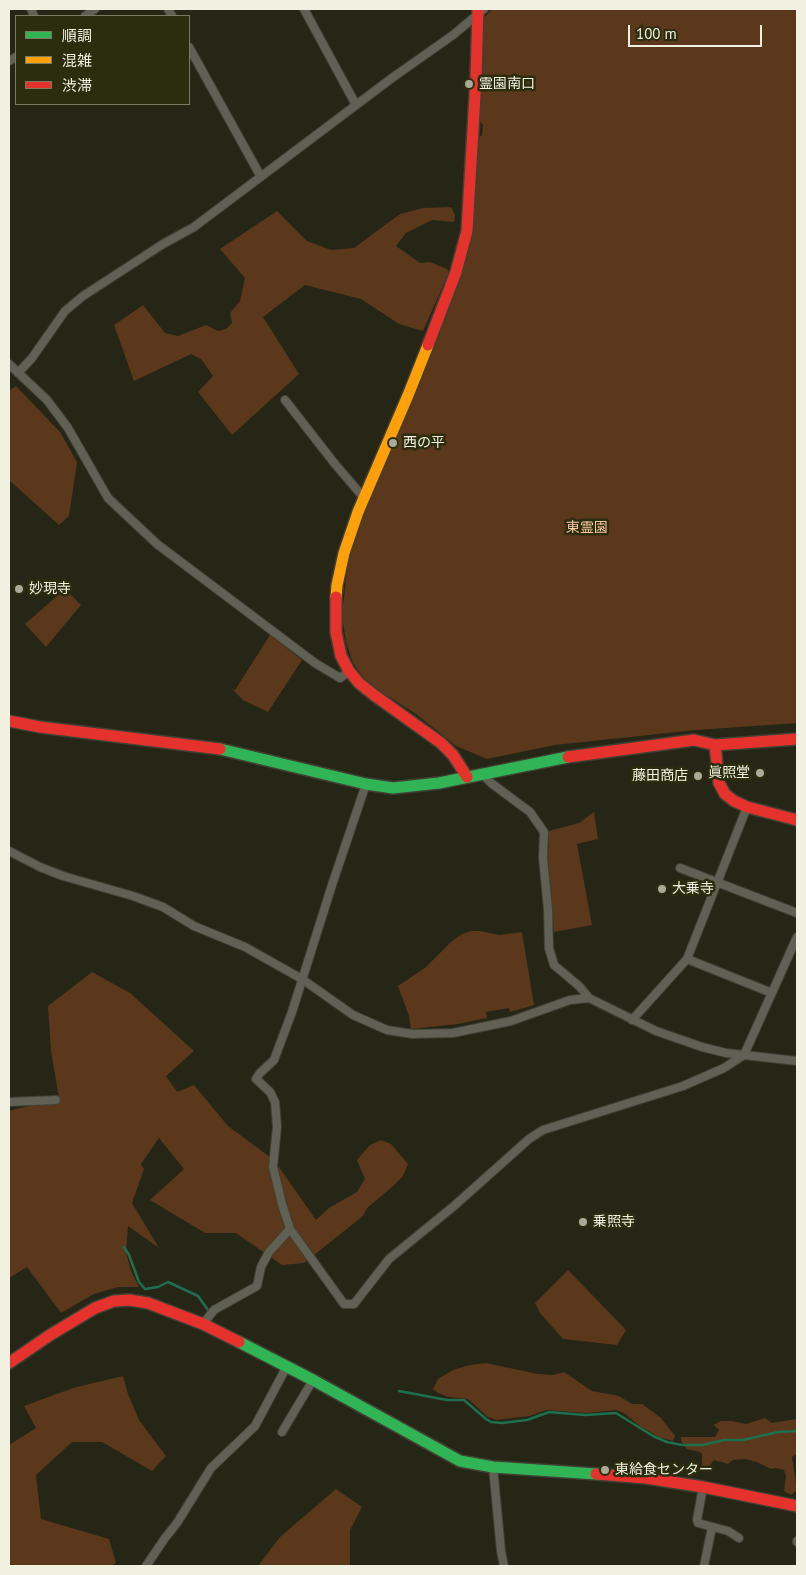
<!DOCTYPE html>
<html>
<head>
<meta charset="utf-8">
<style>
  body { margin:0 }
  #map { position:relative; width:806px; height:1575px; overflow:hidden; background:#262616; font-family:"PT Sans","Noto Sans JP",sans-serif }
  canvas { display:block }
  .frame { position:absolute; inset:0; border:10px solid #f0f1e0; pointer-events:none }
  .legend { position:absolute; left:15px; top:15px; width:175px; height:90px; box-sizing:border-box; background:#2c2d0f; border:1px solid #7a7b63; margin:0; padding:6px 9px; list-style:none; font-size:15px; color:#f0f1e0 }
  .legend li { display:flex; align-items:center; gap:10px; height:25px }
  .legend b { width:25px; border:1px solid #7a7b63 }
  .scale { position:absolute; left:628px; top:25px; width:134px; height:22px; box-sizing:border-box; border:2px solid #f0f1e0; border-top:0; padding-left:6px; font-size:15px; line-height:18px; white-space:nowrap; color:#f0f1e0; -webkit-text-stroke:4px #2c2d0f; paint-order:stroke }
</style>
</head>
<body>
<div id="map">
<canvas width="806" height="1575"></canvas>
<div class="frame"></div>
<ul class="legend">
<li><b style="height:6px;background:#30b455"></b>順調</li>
<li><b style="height:6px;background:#ff9f0a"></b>混雑</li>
<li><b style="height:6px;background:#e5322d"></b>渋滞</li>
</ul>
<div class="scale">100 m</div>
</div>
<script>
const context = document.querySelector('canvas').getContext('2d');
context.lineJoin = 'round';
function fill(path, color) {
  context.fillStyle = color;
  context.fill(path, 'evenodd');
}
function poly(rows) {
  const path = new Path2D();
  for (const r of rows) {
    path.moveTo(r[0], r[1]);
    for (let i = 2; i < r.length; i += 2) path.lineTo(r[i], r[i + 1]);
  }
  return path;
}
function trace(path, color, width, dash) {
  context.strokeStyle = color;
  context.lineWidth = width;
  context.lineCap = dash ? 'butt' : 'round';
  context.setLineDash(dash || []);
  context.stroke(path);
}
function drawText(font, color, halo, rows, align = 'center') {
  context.font = font + ' "PT Sans","Noto Sans JP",sans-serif';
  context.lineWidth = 5;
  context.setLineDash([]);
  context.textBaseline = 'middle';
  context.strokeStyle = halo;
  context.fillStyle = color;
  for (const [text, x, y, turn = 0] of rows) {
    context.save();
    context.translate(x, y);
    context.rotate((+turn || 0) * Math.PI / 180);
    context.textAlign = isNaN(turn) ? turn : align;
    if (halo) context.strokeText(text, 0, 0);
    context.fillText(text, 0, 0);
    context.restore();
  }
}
const green = poly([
  [492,9,797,9,797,723,696,730,555,745,487,759,456,746,416,714,375,688,363,677,353,663,346,642,343,622,343,606,348,563,354,538,458,286,471,237,478,138,482,135,483,125,479,120,483,69,484,18],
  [451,207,455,215,454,222,432,220,406,233,396,246,420,263,430,262,447,269,449,272,423,331,399,324,361,299,305,285,263,317,299,374,232,435,198,392,213,376,201,359,191,354,134,381,114,325,143,305,165,333,178,336,206,325,218,331,226,329,232,323,230,313,240,301,245,278,220,249,277,211,307,241,331,250,354,248,400,214,423,208],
  [16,386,60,432,77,462,69,516,59,525,9,480,9,391],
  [65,589,81,605,46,647,25,624],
  [270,635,302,660,268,712,243,700,232,689,235,690],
  [594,812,598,839,577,844,592,925,554,932,548,858,549,831,579,823],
  [471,931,480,931,499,935,522,932,534,1005,510,1012,509,1008,486,1012,487,1018,458,1024,411,1029,409,1016,398,986,426,967,452,941,462,934],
  [92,972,130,993,194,1051,166,1076,177,1092,194,1085,228,1126,274,1160,316,1220,329,1208,357,1192,365,1179,357,1160,370,1145,381,1140,391,1144,408,1164,403,1176,392,1187,367,1208,363,1216,304,1263,282,1265,236,1233,205,1233,150,1200,184,1169,159,1138,141,1164,144,1169,132,1203,159,1248,128,1226,126,1253,131,1271,139,1287,118,1287,94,1294,61,1313,27,1267,9,1278,9,1111,59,1098,51,1051,48,1006],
  [568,1270,626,1330,617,1345,563,1339,540,1313,535,1303],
  [486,1363,538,1374,553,1375,564,1372,592,1391,619,1396,632,1404,642,1404,661,1418,675,1436,673,1441,659,1437,641,1427,624,1413,616,1410,586,1413,546,1410,530,1416,496,1420,488,1417,468,1399,448,1397,438,1393,433,1389,438,1379,453,1370,470,1365],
  [123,1376,128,1394,139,1420,166,1456,152,1471,102,1442,72,1442,36,1475,41,1519,109,1539,116,1563,111,1566,9,1566,9,1445,36,1428,24,1406,73,1388],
  [765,1418,772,1423,797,1419,797,1454,792,1457,797,1490,791,1495,784,1491,786,1476,784,1470,776,1468,771,1469,757,1462,745,1459,733,1460,728,1464,714,1460,708,1468,702,1466,702,1454,700,1452,687,1449,681,1441,681,1437,715,1437,719,1430,714,1425,721,1421,732,1421,746,1424],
  [336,1489,362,1507,350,1530,350,1566,258,1566,280,1537]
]);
const stream = poly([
  [124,1247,129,1255,139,1282,145,1289,158,1287,168,1282,198,1296,208,1310],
  [399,1391,447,1400,464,1400,486,1419,491,1422,502,1423,527,1420,549,1412,585,1415,616,1413,653,1436,667,1442,682,1445,703,1445,724,1440,743,1440,778,1432,797,1431]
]);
const street = poly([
  [31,9,34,16],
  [168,9,172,16],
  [304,9,356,105],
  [85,16,95,9],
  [189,47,261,177],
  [9,61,16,57],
  [9,364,47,400,68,428,108,498,157,544,315,663,340,678,349,671],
  [18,373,32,358,65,311,83,296,163,244,194,227,392,78,453,35,484,9],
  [285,400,335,464,364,498],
  [481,773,491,783,530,812,544,832,543,858,548,909,549,948,554,965,579,986,589,998,656,1031,702,1047,726,1053,797,1061],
  [9,851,40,867,63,876,133,896,163,907,194,926,245,947,302,979,353,1015,387,1030,412,1034,453,1033,511,1021,570,1000,589,998],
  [680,868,797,913],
  [687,959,772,993],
  [632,1020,687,959,747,807],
  [9,1102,56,1100],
  [290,1229,282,1204,273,1167,277,1127,275,1102,270,1092,256,1079,260,1073,274,1060,292,1012,332,885,366,784],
  [203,1324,214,1310,257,1286,261,1267,269,1252,290,1229,344,1304,354,1304,389,1259,454,1206,529,1139,543,1130,683,1086,724,1068,744,1055,797,937],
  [282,1432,313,1380],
  [493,1467,501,1551,504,1566],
  [703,1487,697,1520,698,1523,728,1531,739,1538],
  [797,1542,797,1541],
  [146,1566,165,1538,177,1523,211,1468,255,1426,287,1366],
  [704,1566,712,1527]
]);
const fast = poly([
  [220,749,366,784,393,788,439,783,568,757],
  [239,1342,313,1380,460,1461,493,1467,596,1474]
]);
const slow = poly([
  [336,597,337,585,344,553,358,512,409,393,428,345]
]);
const jam = poly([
  [428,345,456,272,467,231,476,78,478,9],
  [336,597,336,632,341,656,349,671,359,683,374,695,441,743,453,755,467,777],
  [9,721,40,727,220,749],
  [715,745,719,783,725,794,734,801,747,807,797,820],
  [568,757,694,740,715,745,797,739],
  [9,1363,50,1335,95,1308,114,1301,129,1300,148,1303,203,1324,239,1342],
  [596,1474,646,1478,703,1487,797,1506]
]);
const markers = [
  [469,84,5,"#a9aa99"],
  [393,443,5,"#a9aa99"],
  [19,589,5,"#a9aa99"],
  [760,773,5,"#a9aa99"],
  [698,776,5,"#a9aa99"],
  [662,889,5,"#a9aa99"],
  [583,1222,5,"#a9aa99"],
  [605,1470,5,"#a9aa99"]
];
const poiNames = [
  ["霊園南口",479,84],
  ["西の平",403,443],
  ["妙現寺",29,589],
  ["眞照堂",750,773,"right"],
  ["藤田商店",688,776,"right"],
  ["大乗寺",672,889],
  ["乗照寺",593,1222],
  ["東給食センター",615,1470]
];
const parkNames = [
  ["東霊園",587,528]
];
fill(green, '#5b371b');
trace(stream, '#1e6f4e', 2.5);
trace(street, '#404034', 10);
trace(fast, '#404034', 14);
trace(slow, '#404034', 14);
trace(jam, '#404034', 14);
trace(street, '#606054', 8);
trace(fast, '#30b455', 11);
trace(slow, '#ff9f0a', 11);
trace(jam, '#e5322d', 11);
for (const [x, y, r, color] of markers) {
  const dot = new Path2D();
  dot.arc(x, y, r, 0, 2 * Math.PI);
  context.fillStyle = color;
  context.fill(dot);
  trace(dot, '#2c2d0f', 2);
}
drawText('14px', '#f0f1e0', '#2c2d0f', poiNames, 'left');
drawText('14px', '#fbc6a2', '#2c2d0f', parkNames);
</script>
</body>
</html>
